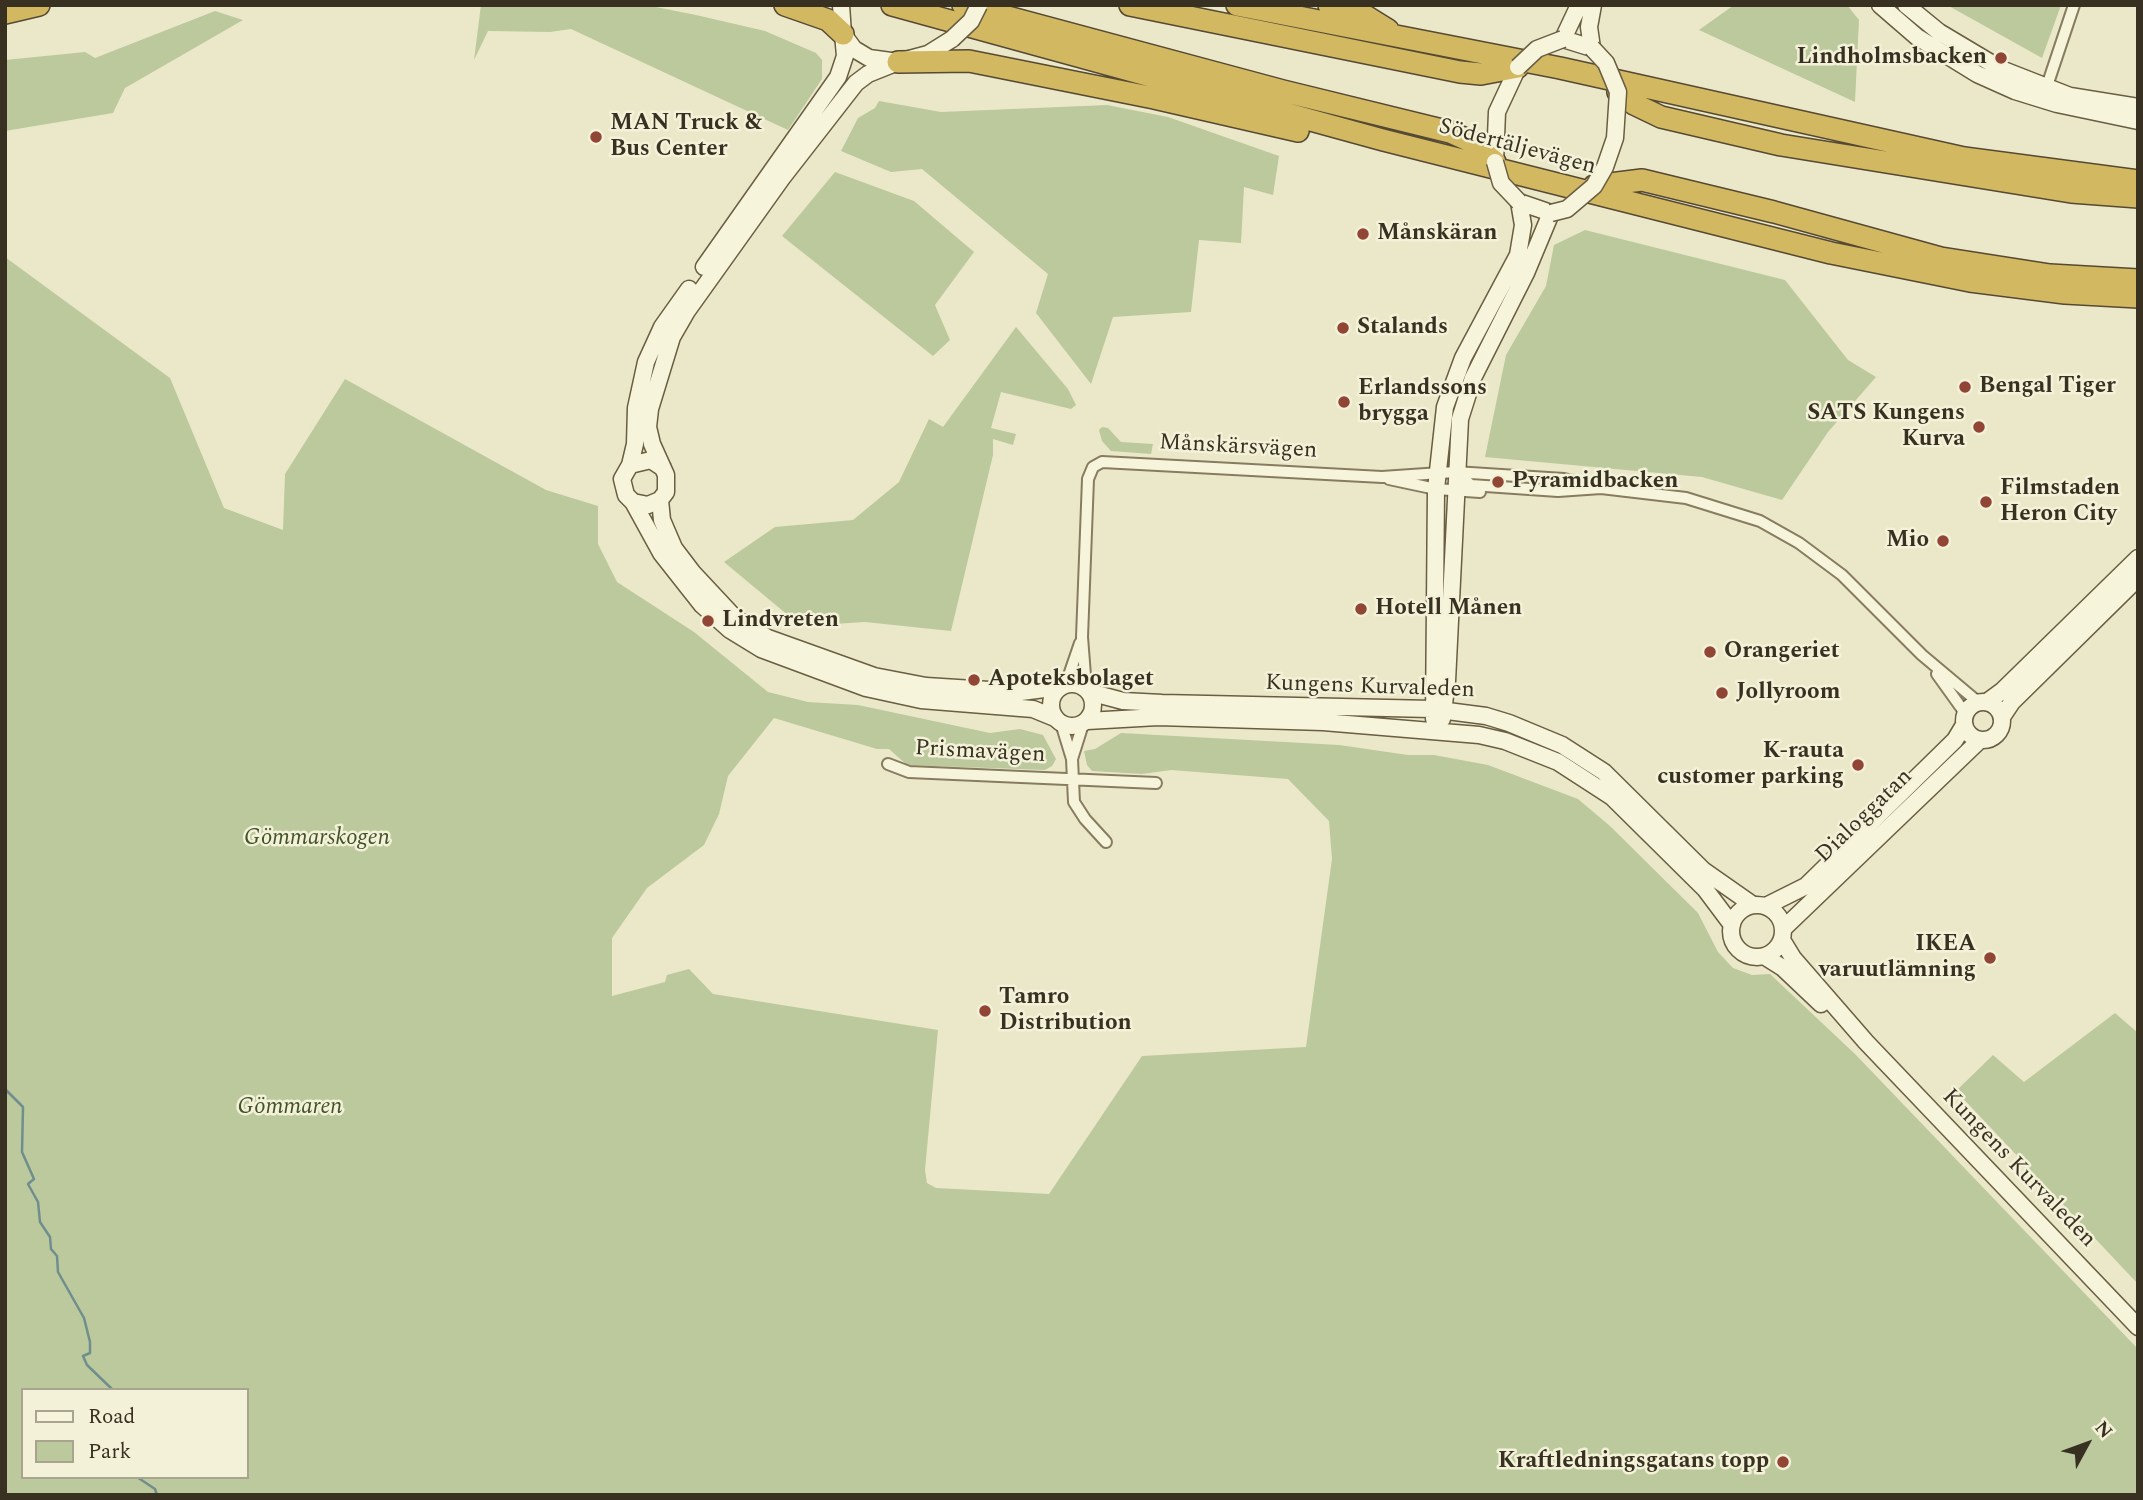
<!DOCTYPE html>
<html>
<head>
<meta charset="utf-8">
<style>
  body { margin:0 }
  #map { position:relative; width:2143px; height:1500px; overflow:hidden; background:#ebe8c9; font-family:Spectral,serif }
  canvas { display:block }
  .frame { position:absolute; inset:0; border:7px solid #383121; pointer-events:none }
  .legend { position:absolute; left:21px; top:1388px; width:228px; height:91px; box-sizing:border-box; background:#f3f1d8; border:2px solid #a8a48f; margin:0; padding:9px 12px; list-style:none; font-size:21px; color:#383121 }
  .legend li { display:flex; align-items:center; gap:14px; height:35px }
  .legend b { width:35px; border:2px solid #a8a48f }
  .north { position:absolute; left:2052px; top:1409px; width:70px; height:70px; -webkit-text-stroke:5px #f3f1d8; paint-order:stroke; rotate:49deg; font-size:19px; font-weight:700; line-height:28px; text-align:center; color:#383121 }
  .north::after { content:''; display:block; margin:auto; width:24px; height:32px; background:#383121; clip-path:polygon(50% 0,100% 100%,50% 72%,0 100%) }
</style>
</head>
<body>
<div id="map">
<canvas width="2143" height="1500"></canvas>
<div class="frame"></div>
<ul class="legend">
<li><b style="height:9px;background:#f7f4dc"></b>Road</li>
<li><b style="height:19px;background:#bbc99d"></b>Park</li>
</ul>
<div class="north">N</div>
</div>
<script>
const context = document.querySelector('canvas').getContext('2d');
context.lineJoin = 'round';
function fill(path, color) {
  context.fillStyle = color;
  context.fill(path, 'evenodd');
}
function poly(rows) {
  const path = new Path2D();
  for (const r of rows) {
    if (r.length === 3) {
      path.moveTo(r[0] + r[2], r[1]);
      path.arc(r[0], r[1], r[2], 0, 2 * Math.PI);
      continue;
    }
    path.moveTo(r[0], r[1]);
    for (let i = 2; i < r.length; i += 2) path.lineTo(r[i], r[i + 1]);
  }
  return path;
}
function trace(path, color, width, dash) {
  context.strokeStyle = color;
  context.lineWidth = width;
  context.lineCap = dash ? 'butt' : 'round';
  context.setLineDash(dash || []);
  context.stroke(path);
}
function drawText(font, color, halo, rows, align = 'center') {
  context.font = font + ' Spectral,serif';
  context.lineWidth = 5;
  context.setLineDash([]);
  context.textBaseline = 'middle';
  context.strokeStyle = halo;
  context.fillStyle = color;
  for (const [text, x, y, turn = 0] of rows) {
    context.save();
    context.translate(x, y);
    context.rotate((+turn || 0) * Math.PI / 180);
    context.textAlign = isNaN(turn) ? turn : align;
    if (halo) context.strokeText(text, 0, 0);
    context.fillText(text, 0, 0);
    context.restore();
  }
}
const green = poly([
  [481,5,646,5,696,15,765,31,816,53,822,60,822,79,788,130,571,29,550,32,488,31,474,60],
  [1734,5,1847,5,1859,20,1855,102,1699,30],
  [1947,5,2061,5,2042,58],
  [215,11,243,20,125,88,113,113,5,131,5,60,85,52,95,58],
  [879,101,941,112,1107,105,1168,117,1279,156,1273,195,1244,187,1241,243,1199,240,1191,312,1113,317,1091,384,1036,313,1048,274,922,169,891,172,841,151,858,118,875,108],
  [835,172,914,201,974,252,935,305,950,340,933,356,782,236],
  [1585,230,1785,280,1848,360,1876,377,1828,432,1782,500,1702,477,1485,457,1506,355,1546,286,1554,245],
  [5,257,170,378,224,508,283,530,285,474,345,379,546,490,598,506,598,544,617,582,694,632,768,692,808,702,858,705,990,733,1020,729,1043,735,1056,759,1052,766,1045,770,907,765,889,749,877,749,774,718,728,776,719,814,704,845,647,888,612,938,612,996,665,982,667,975,689,969,713,994,938,1030,925,1170,927,1183,936,1188,1049,1194,1142,1056,1306,1047,1332,859,1329,821,1288,779,1171,770,1142,774,1092,771,1087,765,1084,751,1095,749,1121,733,1339,745,1408,755,1434,755,1488,765,1578,799,1610,826,1698,913,1718,952,1733,968,1752,975,1770,974,1855,1054,2138,1349,2138,1495,5,1495],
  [23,1390,247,1390,247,1477,23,1477],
  [1016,327,1068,389,1076,405,1071,409,1001,392,991,428,1016,434,1013,445,993,439,993,455,951,631,865,622,801,626,724,562,775,527,853,520,899,482,929,419,943,427],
  [1102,427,1108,428,1121,442,1153,444,1151,454,1111,451,1102,441,1099,430],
  [2115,1013,2138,1033,2138,1284,1956,1091,1993,1055,2024,1082]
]);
const stream = poly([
  [5,1089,23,1107,22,1152,34,1179,28,1184,38,1202,40,1222,50,1237,51,1249,57,1256,58,1272,84,1318,90,1342,90,1353,83,1356,87,1365,113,1390],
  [137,1477,155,1489,157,1495]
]);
const street = poly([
  [2046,89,2074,5],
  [1455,472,1471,485,1558,491,1601,488,1686,498,1760,521,1799,543,1842,575,1922,655,1978,702],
  [1389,479,1436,489,1480,492],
  [1937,674,1965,713],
  [1066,684,1080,643],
  [1086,688,1082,637,1088,479,1093,467,1102,462,1382,477,1455,472,1564,479,1601,488],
  [1061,723,1072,759],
  [1083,724,1072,759,1074,802,1085,819,1106,842],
  [888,764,909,772,1156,783]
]);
const secondary = poly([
  [841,5,843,34,854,49,869,58,898,62,928,54,952,39],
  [1579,5,1563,39,1592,48],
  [1880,5,1917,37,1977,74,2015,91,2057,104,2138,121],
  [1906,5,1939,32,2001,69,2070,96,2138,107],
  [1592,48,1589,27,1593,5],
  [1495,162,1497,112,1518,67],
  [704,267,838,77,845,56,843,34],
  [630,465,635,444,636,408,646,362,662,327,689,289],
  [663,468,651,460,630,465,622,479,626,495,633,502,648,505,660,500,666,492,666,475,652,444,648,427,650,409,672,337,687,311,782,178,856,83,868,74,898,62],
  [660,500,662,520,674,548,693,573,735,618,768,638,874,676,926,686,1021,692,1060,687],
  [633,502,661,553,702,605,730,630,761,649,866,688,921,700,1033,709,1055,718],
  [1072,705,21],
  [1089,692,1123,701,1162,703,1432,709,1486,716,1509,723,1562,745,1604,772,1703,870,1753,905],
  [1983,721,19],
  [1987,702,2002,691,2138,558],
  [2002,717,2012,702,2138,578],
  [1434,719,1436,489,1445,407,1463,358,1518,255,1523,225,1519,202],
  [1442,719,1447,681,1460,419,1473,378,1526,273,1551,213,1519,202],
  [1087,721,1158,717,1323,722,1479,735,1505,741,1558,762,1612,797,1705,889,1732,925],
  [1757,931,26],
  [1766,906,1806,886,1955,740,1964,725],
  [1783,929,1980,740],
  [1782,940,1793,958,1866,1042,2138,1327],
  [1764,956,1783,968,1821,1004]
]);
const highway = poly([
  [785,5,828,20,843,34],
  [892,5,1383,140,1831,253,1970,281,2065,293,2138,297],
  [963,5,1283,91,1450,132,1470,141,1495,162],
  [1130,5,1460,72,1481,74,1518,67],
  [1237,5,1560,68,1964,158,2138,181],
  [1329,5,1359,12,1388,30],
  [5,13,39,5],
  [898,62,969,61,1154,98,1298,131],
  [1618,92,1634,104,1661,117,1781,145,2071,192,2138,197],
  [1594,186,1642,180,1774,212,1941,258,2050,275,2138,280]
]);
const secondaryBridge = poly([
  [952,39,971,21,979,5],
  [1518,67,1537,49,1563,39],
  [1495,162,1501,183,1519,202],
  [1551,213,1567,209,1594,186,1605,167,1615,138,1618,92,1606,63,1592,48]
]);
const markers = [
  [2001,58,7,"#914534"],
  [596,137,7,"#914534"],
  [1363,234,7,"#914534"],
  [1343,328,7,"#914534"],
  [1965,387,7,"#914534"],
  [1344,402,7,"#914534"],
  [1979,427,7,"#914534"],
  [1498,482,7,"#914534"],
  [1986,502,7,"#914534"],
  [1943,541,7,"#914534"],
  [1361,609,7,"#914534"],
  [708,621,7,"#914534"],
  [1710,652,7,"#914534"],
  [974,680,7,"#914534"],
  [1722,693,7,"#914534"],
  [1858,765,7,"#914534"],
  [1990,958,7,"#914534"],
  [985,1011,7,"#914534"],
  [1783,1462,7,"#914534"]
];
const poiNames = [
  ["Lindholmsbacken",1987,58,"right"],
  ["MAN Truck &",610,124],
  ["Bus Center",610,150],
  ["Månskäran",1377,234],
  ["Stalands",1357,328],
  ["Bengal Tiger",1979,387],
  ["Erlandssons",1358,389],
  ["brygga",1358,415],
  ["SATS Kungens",1965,414,"right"],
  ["Kurva",1965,440,"right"],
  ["Pyramidbacken",1512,482],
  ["Filmstaden",2000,489],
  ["Heron City",2000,515],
  ["Mio",1929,541,"right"],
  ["Hotell Månen",1375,609],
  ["Lindvreten",722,621],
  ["Orangeriet",1724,652],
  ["Apoteksbolaget",988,680],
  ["Jollyroom",1736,693],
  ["K-rauta",1844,752,"right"],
  ["customer parking",1844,778,"right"],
  ["IKEA",1976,945,"right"],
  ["varuutlämning",1976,971,"right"],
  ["Tamro",999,998],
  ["Distribution",999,1024],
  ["Kraftledningsgatans topp",1769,1462,"right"]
];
const streetNames = [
  ["Södertäljevägen",1517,148,15],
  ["Månskärsvägen",1238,448,3],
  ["Kungens Kurvaleden",1370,688,2],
  ["Prismavägen",980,753,3],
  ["Dialoggatan",1865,817,-44],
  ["Kungens Kurvaleden",2018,1169,46]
];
const parkNames = [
  ["Gömmarskogen",317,839],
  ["Gömmaren",290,1108]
];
fill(green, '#bbc99d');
trace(stream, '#708e8d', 2.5);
trace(street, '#877c5f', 14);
trace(secondary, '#695d42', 19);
trace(highway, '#554933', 24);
trace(street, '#f7f4dc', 10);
trace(secondary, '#f7f4dc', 16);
trace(highway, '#d3b862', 21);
trace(secondaryBridge, '#695d42', 19, []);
trace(secondaryBridge, '#f7f4dc', 16);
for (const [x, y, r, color] of markers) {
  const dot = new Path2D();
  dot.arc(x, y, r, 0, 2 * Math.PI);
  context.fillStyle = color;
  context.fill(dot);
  trace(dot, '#f3f1d8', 2.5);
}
drawText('bold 23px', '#383121', '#f3f1d8', poiNames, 'left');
drawText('23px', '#383121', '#f3f1d8', streetNames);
drawText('italic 23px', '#40532a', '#f3f1d8', parkNames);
</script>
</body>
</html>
